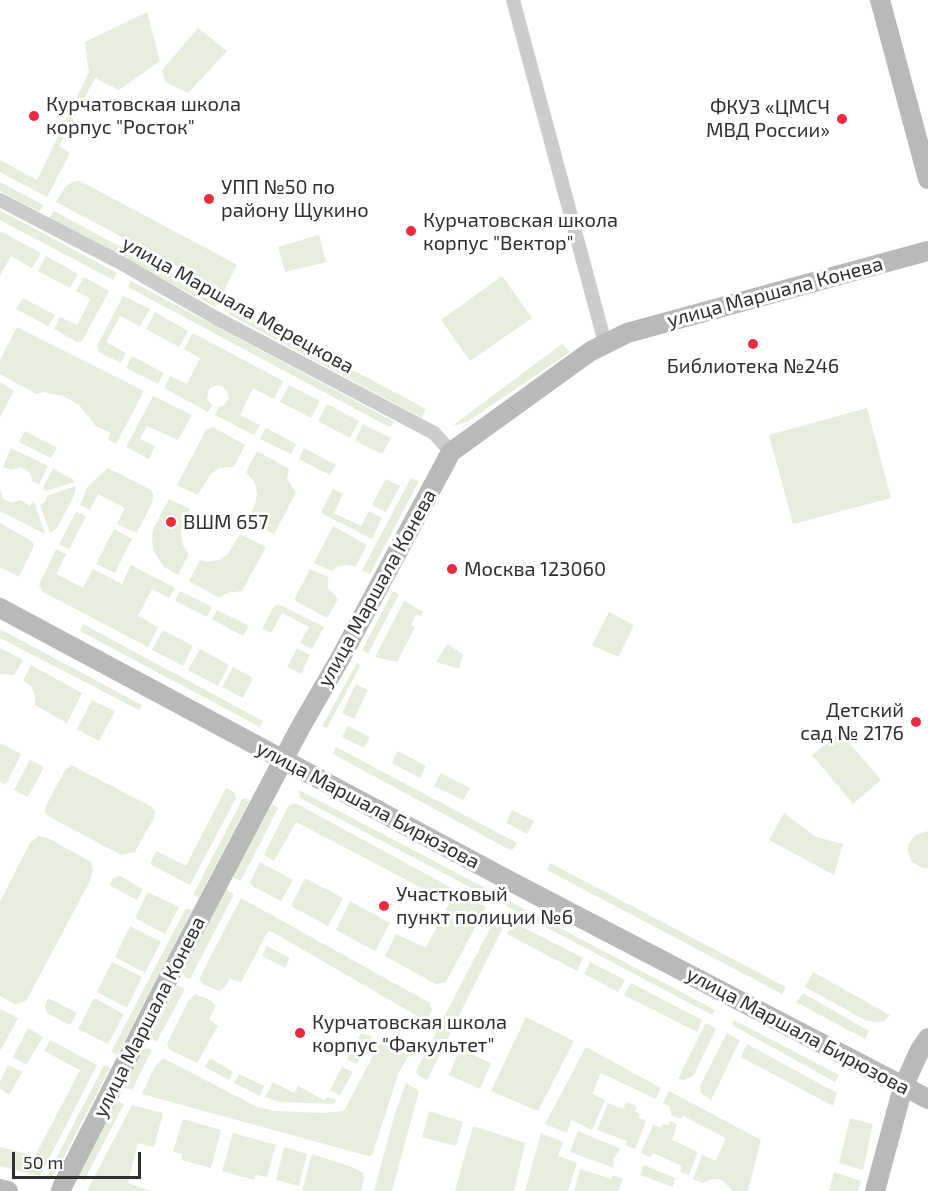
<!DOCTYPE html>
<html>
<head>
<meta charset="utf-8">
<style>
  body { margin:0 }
  #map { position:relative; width:928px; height:1191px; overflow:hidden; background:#fff; font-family:"Exo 2",sans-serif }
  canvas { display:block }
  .scale { position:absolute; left:12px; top:1152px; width:129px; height:27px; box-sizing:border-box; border:3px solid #2f2f2f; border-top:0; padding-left:8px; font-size:18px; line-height:21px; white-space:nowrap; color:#2f2f2f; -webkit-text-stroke:4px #fff; paint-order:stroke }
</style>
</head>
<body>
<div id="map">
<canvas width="928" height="1191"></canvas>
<div class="scale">50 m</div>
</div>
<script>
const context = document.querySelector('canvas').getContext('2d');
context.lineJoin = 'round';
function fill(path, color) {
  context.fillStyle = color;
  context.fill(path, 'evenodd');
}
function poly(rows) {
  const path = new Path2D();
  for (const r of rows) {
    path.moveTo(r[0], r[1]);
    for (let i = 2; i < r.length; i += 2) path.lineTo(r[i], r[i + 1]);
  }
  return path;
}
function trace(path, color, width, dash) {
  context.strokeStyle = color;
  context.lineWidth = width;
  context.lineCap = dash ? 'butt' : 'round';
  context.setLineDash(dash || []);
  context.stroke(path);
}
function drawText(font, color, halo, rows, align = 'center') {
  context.font = font + ' "Exo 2",sans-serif';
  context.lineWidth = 6;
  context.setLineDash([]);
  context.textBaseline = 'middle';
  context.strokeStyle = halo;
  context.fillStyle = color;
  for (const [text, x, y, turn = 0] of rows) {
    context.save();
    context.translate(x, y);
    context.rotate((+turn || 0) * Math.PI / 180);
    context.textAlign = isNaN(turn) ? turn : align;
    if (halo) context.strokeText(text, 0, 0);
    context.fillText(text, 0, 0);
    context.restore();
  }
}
const green = poly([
  [147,12,160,61,119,90,95,78,59,146,70,153,47,197,0,172,0,160,37,180,89,72,85,42],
  [198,28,227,51,188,93,165,82,162,70],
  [80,181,232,262,237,265,224,291,56,202,65,187,72,182],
  [0,182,43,205,39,212,0,191],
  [0,210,117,273,113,280,0,220],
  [54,211,219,300,215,307,49,218],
  [0,231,41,253,32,268,11,256,0,276],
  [319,235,326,262,285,272,278,247],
  [46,256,78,274,70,288,38,271],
  [502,276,532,318,470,361,441,320],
  [84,277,109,291,82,341,77,342,54,329,60,317,77,325,91,299,76,291],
  [131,281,395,422,389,427,128,287],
  [123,296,150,309,140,326,120,316,106,342,126,353,121,363,99,352,97,346],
  [23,298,55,315,48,326,16,309],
  [232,306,426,409,422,418,228,314],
  [155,312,188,331,179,347,146,329],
  [17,327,144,391,116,444,108,440,111,433,96,426,79,405,63,396,44,392,36,394,0,374,0,360],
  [193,333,283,381,274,399,253,388,240,415,260,425,254,435,215,415,219,407,224,405,229,398,227,391,222,386,216,385,209,389,207,399,212,405,208,412,164,388,170,376,187,384,200,358,184,349],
  [562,344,570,352,467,422,452,426],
  [132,356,164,373,158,384,126,368],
  [0,382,14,391,0,417],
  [289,385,320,401,311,418,280,402],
  [153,396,192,415,178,440,147,426,140,439,155,446,149,459,126,447],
  [327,404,359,421,350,438,318,421],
  [867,408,891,498,793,524,769,435],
  [363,424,391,438,382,454,355,441],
  [213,427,245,445,234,467,219,468,210,475,198,495,177,485,206,430],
  [266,428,296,444,291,454,260,439],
  [25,431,57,448,51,458,19,442],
  [11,448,48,466,39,484,32,481,31,475,27,470,20,467,11,470,3,467],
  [304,448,336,465,330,475,299,459],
  [257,451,289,469,287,479,296,493,274,534,247,520,255,505,257,494,255,483,246,472],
  [108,468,151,490,154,496,152,503,137,533,117,524,125,508,98,494,90,510,80,505,88,486],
  [53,469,73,479,74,482,46,491,43,489,44,485],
  [411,478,419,481,370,574,362,570],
  [386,479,400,486,386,512,372,505],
  [76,486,74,496,57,528,50,533,40,505,46,501,47,496],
  [333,489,343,494,334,513,361,526,369,511,382,518,372,539,321,513],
  [0,490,3,499,12,503,20,500,30,506,34,501,45,534,0,511],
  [169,499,190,509,183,524,181,534,183,545,189,554,178,575,164,567,153,550,152,537,153,529],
  [76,512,86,516,69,549,59,544],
  [0,523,33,542,33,548,19,577,0,567],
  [333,526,367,545,355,567,347,565,337,567,332,571,314,563],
  [114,529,132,539,115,573,96,564],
  [240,534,266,547,242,591,228,593,219,598,189,581,200,560,208,562,219,560,228,554],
  [56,549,66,554,56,574,83,588,93,569,122,584,131,565,175,588,169,598,152,589,138,616,158,627,148,647,43,592,39,585],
  [310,569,328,577,328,588,338,599,327,618,294,600],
  [180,591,212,607,207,617,175,601],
  [393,591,399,594,368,654,362,650],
  [404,601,423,612,421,616,416,615,411,625,415,627,397,662,375,657],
  [280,605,324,627,312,649,300,643,309,627,282,613,271,633,262,628,274,606],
  [217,610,249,626,243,636,212,619],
  [609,612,634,625,618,657,592,645],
  [83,624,263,721,260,727,80,631],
  [0,629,142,705,139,710,0,638],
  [163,630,193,646,183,666,152,650],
  [447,644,463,654,459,669,436,662],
  [0,648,23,660,14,675,0,674],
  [297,648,310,655,301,674,287,667],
  [200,649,229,665,218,686,188,670],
  [357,663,361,665,327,728,322,726],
  [31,665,82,693,67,723,35,705,35,695,31,686,23,681],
  [233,667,253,678,243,698,222,687],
  [356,684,368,690,354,719,342,713],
  [92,700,115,711,99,741,77,729],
  [348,726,370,737,364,748,342,737],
  [840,732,881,780,853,804,812,755],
  [0,743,21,754,6,785,0,782],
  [336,747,517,843,512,851,333,754],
  [398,751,426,766,420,778,392,763],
  [30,760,44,767,28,797,14,790],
  [71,765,152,807,155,812,154,818,135,852,121,855,48,816,45,811,46,806,65,770],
  [441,773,470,788,463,800,434,786],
  [226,788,234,792,236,798,190,885,150,864,156,851,186,866],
  [299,790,489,890,485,895,300,798],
  [243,798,250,800,199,897,193,895],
  [272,804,278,808,241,881,232,877],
  [292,804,297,804,452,888,445,900,296,822,274,861,264,855,288,807],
  [512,810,534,821,527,834,506,823],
  [784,813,816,837,843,844,834,875,769,840],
  [928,831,928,868,923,868,912,862,908,851,908,845,915,835],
  [39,836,48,838,91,862,93,870,90,881,26,1001,15,1004,0,996,0,902,30,843],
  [260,862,293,880,281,901,252,886,250,882],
  [550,863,786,987,782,994,547,870],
  [120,876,143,889,137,900,109,885,113,878],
  [305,878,343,898,328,926,291,906],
  [226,890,234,894,190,979,185,977,183,972],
  [456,890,486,907,446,982,436,984,385,956,396,934,426,948],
  [148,892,179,907,165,934,135,918],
  [241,898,430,1003,432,1010,426,1021,274,933,268,931,241,982,230,979,224,988,219,991,203,984,199,979],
  [350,901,390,923,375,951,336,930],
  [509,901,715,1010,712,1015,506,906,505,902],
  [186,908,192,910,117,1055,111,1052],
  [502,915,507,919,427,1080,419,1076,416,1071,496,917],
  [513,922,583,958,577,971,507,934],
  [130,926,161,942,145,973,115,957],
  [267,946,290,958,285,968,262,956],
  [112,962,142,977,127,1008,97,992],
  [590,962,625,980,618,992,584,974],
  [813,972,890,1015,884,1021,875,1022,865,1020,805,987],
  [631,983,702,1020,697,1032,624,995],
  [177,985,185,989,157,1041,153,1040,151,1036],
  [803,993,869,1031,865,1039,796,1002],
  [195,994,210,1000,216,1006,209,1019,218,1026,197,1063,169,1049,167,1044,188,1001],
  [48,998,77,1013,70,1025,47,1013,45,1007],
  [94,998,124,1014,108,1044,78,1029],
  [0,1009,18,1018,0,1051],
  [526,1017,574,1041,538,1111,491,1091],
  [734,1020,839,1075,835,1082,732,1025],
  [706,1023,716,1029,693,1076,684,1080,678,1079],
  [28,1028,43,1037,26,1065,13,1057],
  [361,1033,372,1037,357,1064,347,1059],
  [727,1033,740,1040,711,1100,701,1093,700,1086],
  [50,1040,97,1065,40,1176,0,1166,0,1147,35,1156,80,1070,44,1051],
  [384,1040,392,1040,412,1050,399,1072,372,1155,368,1156,142,1094,154,1068,163,1058,257,1107,275,1111,323,1113,344,1111,378,1046],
  [747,1044,837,1093,833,1106,741,1057],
  [586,1047,661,1088,656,1099,601,1073,592,1094,605,1100,592,1130,571,1120,567,1133,545,1124],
  [148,1048,152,1050,132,1090,124,1088,144,1049],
  [460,1049,491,1063,480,1089,449,1075],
  [210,1058,233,1072,229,1080,205,1067],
  [8,1065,22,1072,9,1095,0,1088,0,1082],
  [104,1065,110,1068,57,1170,49,1180,46,1178],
  [342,1067,353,1072,340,1095,330,1090],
  [239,1074,264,1086,260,1096,234,1083],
  [273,1082,294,1093,298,1086,324,1100,327,1097,336,1100,334,1104,280,1102,265,1097],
  [406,1083,419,1091,392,1191,374,1191,395,1113],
  [669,1091,761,1140,748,1191,733,1191,722,1180,711,1179,703,1183,693,1179,702,1155,716,1161,726,1138,683,1116,681,1119,671,1115,670,1107,663,1103],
  [120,1102,124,1104,84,1181,78,1176,115,1104],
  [626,1102,637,1106,635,1111,639,1114,639,1118,646,1121,635,1149,625,1145,627,1141,597,1130,608,1103,623,1109],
  [132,1105,163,1113,154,1147,138,1143,128,1183,151,1191,90,1191,88,1189],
  [429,1111,463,1122,456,1146,422,1137],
  [850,1118,873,1124,863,1170,839,1163],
  [183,1119,221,1130,211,1168,182,1160,182,1154,173,1152],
  [670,1121,677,1124,672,1140,698,1152,689,1175,680,1172,682,1166,653,1153,650,1157,641,1153,653,1125,661,1128,663,1124,668,1125],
  [473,1126,525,1143,514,1191,455,1191],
  [578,1131,621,1149,613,1159,614,1168,570,1152],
  [233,1133,276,1145,267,1177,256,1175,254,1180,222,1171],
  [541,1133,563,1142,558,1156,577,1163,568,1191,525,1191],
  [284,1147,307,1154,299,1186,276,1180],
  [312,1154,352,1167,363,1173,364,1179,361,1191,302,1191],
  [644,1165,675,1178,673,1187,640,1175],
  [580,1169,611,1179,613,1175,623,1179,618,1191,574,1191],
  [834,1172,861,1181,858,1191,829,1191]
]);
const street = poly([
  [513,0,605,343],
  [0,200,121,263,216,318,434,433,451,452]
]);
const secondary = poly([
  [880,0,928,179],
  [0,608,506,879,928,1099],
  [0,1189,8,1191],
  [61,1191,63,1185,171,973,300,728,341,657,451,452,591,351,627,333,928,251],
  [875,1191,903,1087,920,1050,928,1038]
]);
const markers = [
  [34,116,6,"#ec2b40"],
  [842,119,6,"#ec2b40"],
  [209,199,6,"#ec2b40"],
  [411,231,6,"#ec2b40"],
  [753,344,6,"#ec2b40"],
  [171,522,6,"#ec2b40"],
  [452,569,6,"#ec2b40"],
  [916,722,6,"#ec2b40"],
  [384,906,6,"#ec2b40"],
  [300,1033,6,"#ec2b40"]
];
const poiNames = [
  ["Курчатовская школа",46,104],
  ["корпус \"Росток\"",46,127],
  ["ФКУЗ «ЦМСЧ",830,107,"right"],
  ["МВД России»",830,130,"right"],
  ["УПП №50 по",221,187],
  ["району Щукино",221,210],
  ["Курчатовская школа",423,220],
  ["корпус \"Вектор\"",423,243],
  ["Библиотека №246",753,366,"center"],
  ["ВШM 657",183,522],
  ["Москва 123060",464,569],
  ["Детский",904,710,"right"],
  ["сад № 2176",904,733,"right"],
  ["Участковый",396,894],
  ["пункт полиции №6",396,917],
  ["Курчатовская школа",312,1022],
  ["корпус \"Факультет\"",312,1045]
];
const streetNames = [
  ["улица Маршала Конева",775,292,-15],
  ["улица Маршала Мерецкова",238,305,29],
  ["улица Маршала Конева",377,588,-61],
  ["улица Маршала Бирюзова",368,805,28],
  ["улица Маршала Конева",149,1017,-63],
  ["улица Маршала Бирюзова",798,1031,28]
];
fill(green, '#e6eddd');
trace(street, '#ccc', 14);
trace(secondary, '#b9b9b9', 20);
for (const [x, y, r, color] of markers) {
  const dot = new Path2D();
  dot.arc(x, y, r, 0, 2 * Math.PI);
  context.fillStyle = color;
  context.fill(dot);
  trace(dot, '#fff', 2);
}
drawText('20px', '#2f2f2f', '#fff', poiNames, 'left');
drawText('20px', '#2f2f2f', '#fff', streetNames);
</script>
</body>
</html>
